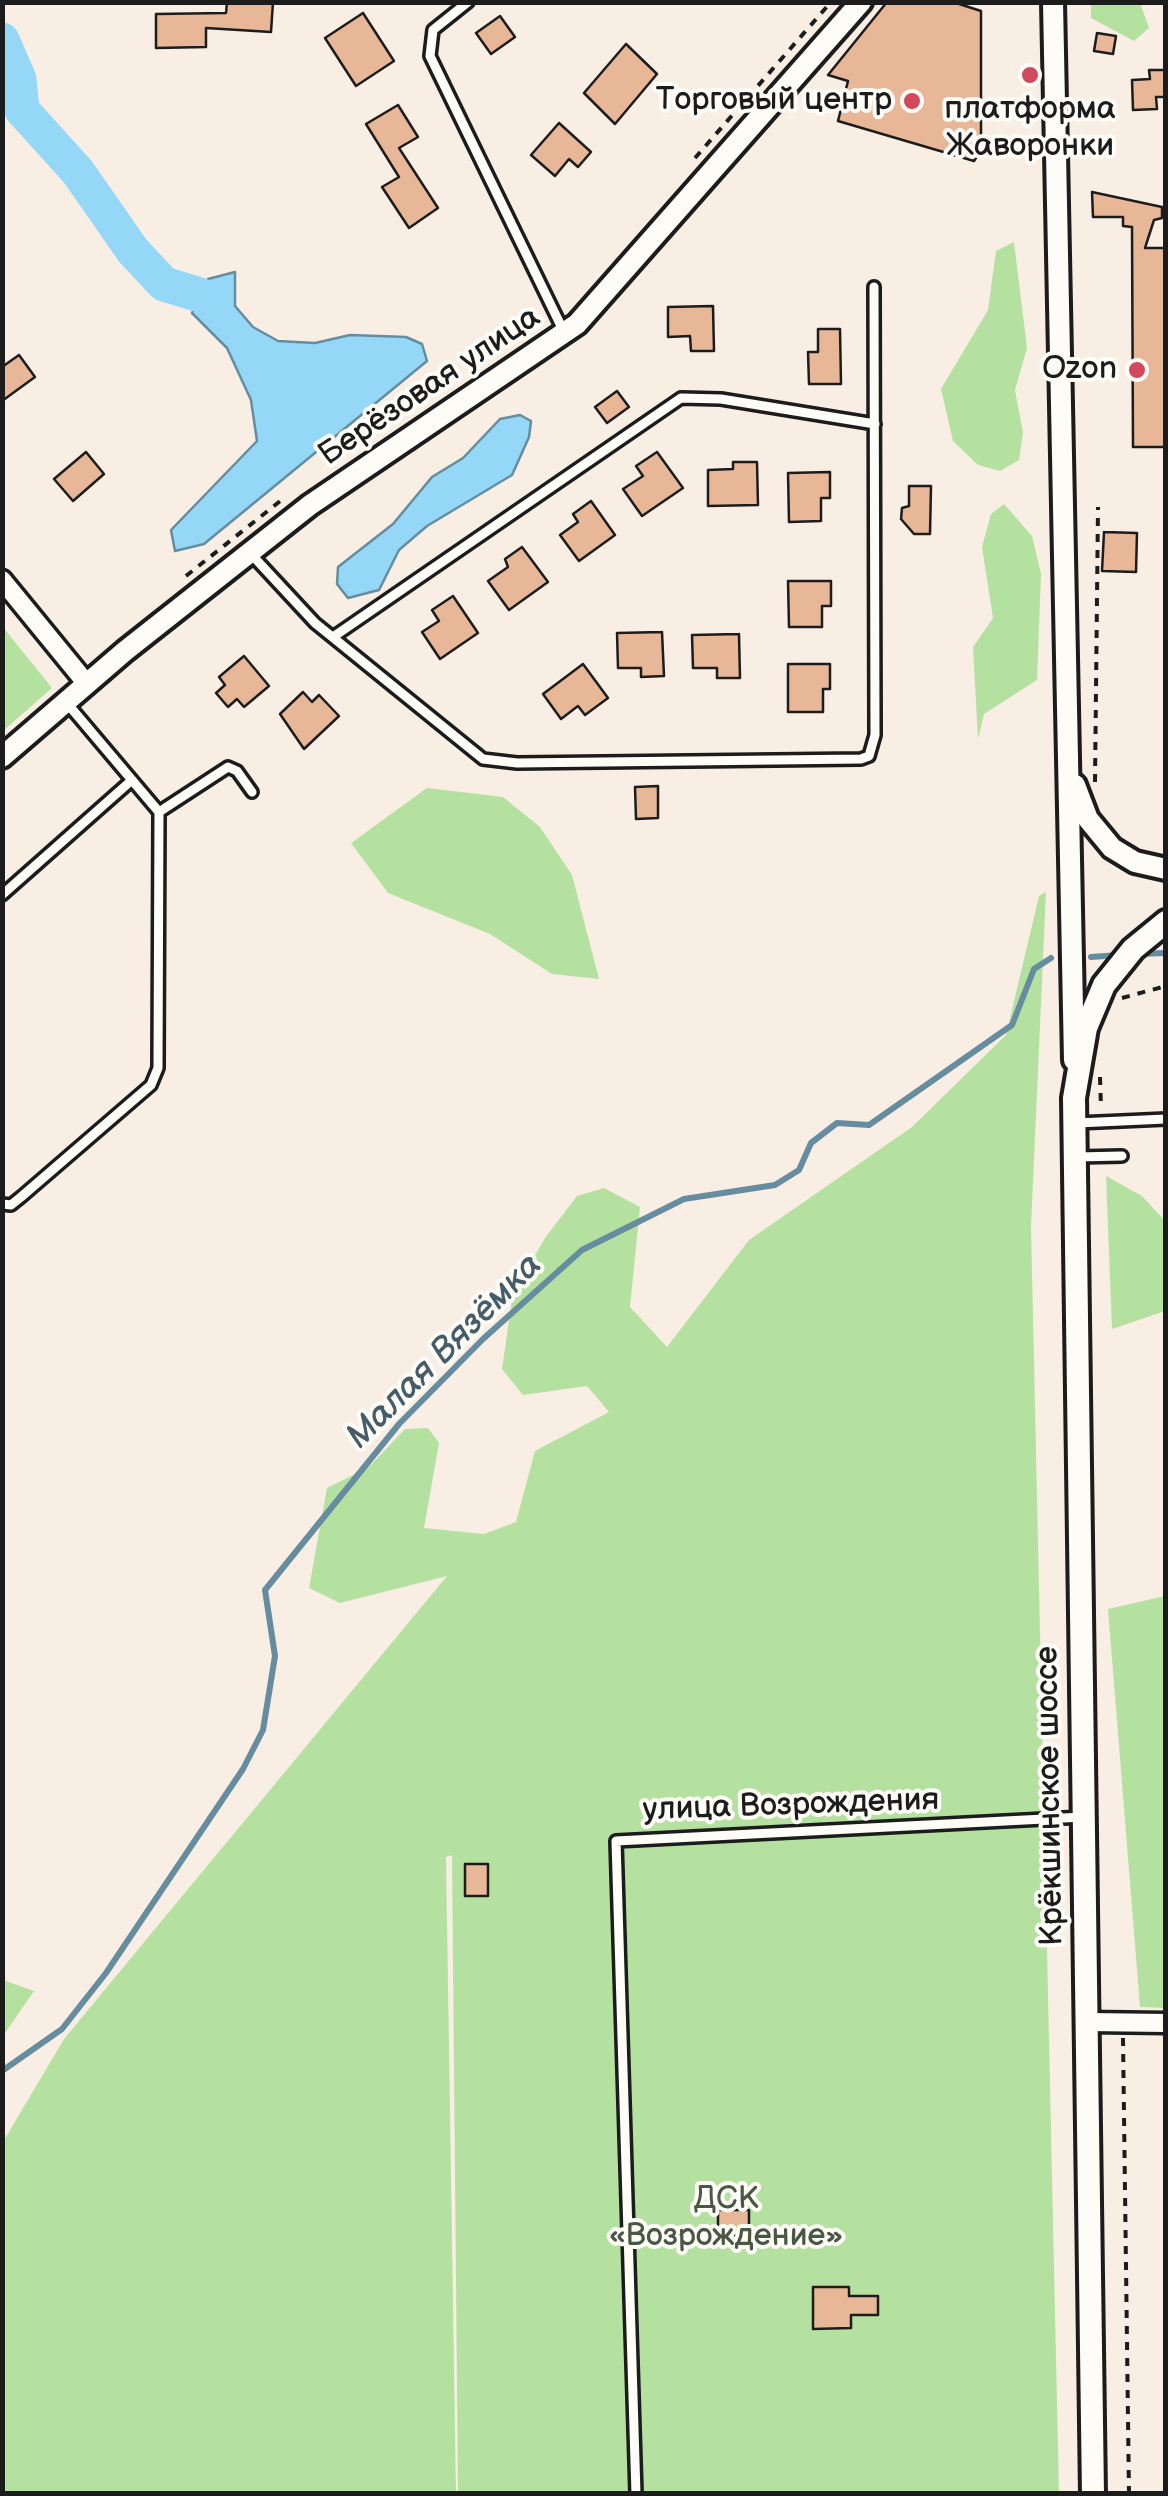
<!DOCTYPE html>
<html>
<head>
<meta charset="utf-8">
<style>
  body { margin:0 }
  #map { position:relative; width:1168px; height:2496px; overflow:hidden; background:#f9eee4; font-family:"Balsamiq Sans",sans-serif }
  canvas { display:block }
  .frame { position:absolute; inset:0; border:5px solid #1c1c1c; pointer-events:none }
</style>
</head>
<body>
<div id="map">
<canvas width="1168" height="2496"></canvas>
<div class="frame"></div>
</div>
<script>
const context = document.querySelector('canvas').getContext('2d');
context.lineJoin = 'round';
function fill(path, color) {
  context.fillStyle = color;
  context.fill(path, 'evenodd');
}
function poly(rows) {
  const path = new Path2D();
  for (const r of rows) {
    path.moveTo(r[0], r[1]);
    for (let i = 2; i < r.length; i += 2) path.lineTo(r[i], r[i + 1]);
  }
  return path;
}
function trace(path, color, width, dash) {
  context.strokeStyle = color;
  context.lineWidth = width;
  context.lineCap = dash ? 'butt' : 'round';
  context.setLineDash(dash || []);
  context.stroke(path);
}
function drawText(font, color, halo, rows, align = 'center') {
  context.font = font + ' "Balsamiq Sans",sans-serif';
  context.lineWidth = 8;
  context.setLineDash([]);
  context.textBaseline = 'middle';
  context.strokeStyle = halo;
  context.fillStyle = color;
  for (const [text, x, y, turn = 0] of rows) {
    context.save();
    context.translate(x, y);
    context.rotate((+turn || 0) * Math.PI / 180);
    context.textAlign = isNaN(turn) ? turn : align;
    if (halo) context.strokeText(text, 0, 0);
    context.fillText(text, 0, 0);
    context.restore();
  }
}
const green = poly([
  [1091,3,1140,3,1149,28,1134,41,1091,18],
  [1014,242,1027,348,1015,390,1023,433,1019,460,1000,471,978,465,953,441,941,389,988,310,996,251],
  [1004,504,1032,536,1041,574,1037,680,984,714,978,739,973,647,993,618,982,547,991,514],
  [2,626,52,688,3,731,2,731],
  [427,788,503,797,540,827,572,875,599,979,552,974,490,934,388,893,351,843],
  [1046,892,1031,1226,1059,2493,458,2493,452,1855,446,1857,456,2493,3,2494,3,2142,64,2039,447,1576,340,1603,309,1588,327,1488,369,1467,405,1429,428,1428,439,1443,424,1528,484,1534,516,1522,535,1451,609,1412,587,1386,523,1395,502,1369,513,1293,545,1238,577,1196,604,1188,640,1207,630,1307,667,1347,749,1240,912,1127,1006,1035,1039,896],
  [1106,1176,1142,1196,1166,1222,1165,1311,1112,1329],
  [1165,1596,1165,2008,1140,2007,1108,1609],
  [3,1980,34,1991,3,2036,2,1980]
]);
const water = poly([
  [235,272,235,306,253,327,278,341,315,343,350,335,406,337,422,344,427,361,204,544,175,551,171,530,257,441,251,400,227,348,192,313,208,279,235,272],
  [520,415,531,421,529,437,512,475,427,526,399,550,379,590,348,598,337,584,338,567,393,524,432,477,463,458,500,419,520,415]
]);
const stream = poly([
  [1137,954,1166,953],
  [1091,957,1119,955],
  [2,2071,62,2029,106,1973,243,1769,263,1730,275,1656,265,1590,399,1424,483,1339,582,1250,684,1199,775,1185,799,1170,811,1143,837,1123,869,1125,1012,1025,1034,969,1051,958]
]);
const river = poly([
  [2,40,19,79,22,110,78,172,133,251,164,284,200,295]
]);
const building = poly([
  [227,2,273,2,271,32,206,28,206,47,156,48,156,14,226,13,227,2],
  [887,2,953,2,981,11,981,150,974,161,838,121,848,81,828,75,887,2],
  [363,13,394,61,356,86,325,38,363,13],
  [500,16,515,37,491,54,476,33,500,16],
  [1097,33,1116,36,1113,54,1094,51,1097,33],
  [626,44,657,74,615,124,584,93,626,44],
  [1149,70,1166,70,1166,97,1156,97,1157,109,1133,110,1132,80,1150,79,1149,70],
  [398,105,418,137,399,148,438,208,409,228,382,187,399,177,366,124,398,105],
  [559,123,591,152,578,167,569,159,555,176,531,155,559,123],
  [1092,192,1162,207,1162,218,1154,220,1145,248,1166,248,1166,447,1133,447,1132,227,1123,226,1123,217,1093,217,1092,192],
  [713,306,714,351,691,351,690,336,668,337,668,307,713,306],
  [818,329,840,329,841,384,809,384,808,352,818,352,818,329],
  [19,355,35,377,2,401,2,367,19,355],
  [617,391,629,407,607,423,595,407,617,391],
  [86,452,104,474,73,501,54,479,86,452],
  [657,452,683,488,642,516,623,489,643,476,636,466,657,452],
  [733,462,757,462,758,505,708,506,708,470,733,469,733,462],
  [830,472,830,498,821,498,821,521,789,522,788,473,830,472],
  [909,486,931,486,930,534,914,534,901,519,902,508,909,506,909,486],
  [591,501,615,535,579,561,560,535,578,522,573,514,591,501],
  [1104,532,1137,533,1136,572,1102,571,1104,532],
  [522,547,548,582,509,610,488,581,508,567,505,559,522,547],
  [788,581,831,581,831,606,822,606,822,627,789,627,788,581],
  [453,596,478,633,440,659,422,632,439,621,432,610,453,596],
  [662,632,664,676,641,677,641,668,618,668,617,633,662,632],
  [739,634,740,678,717,678,717,668,693,668,692,635,739,634],
  [244,656,269,686,244,707,237,699,228,707,216,693,225,685,219,677,244,656],
  [583,664,608,698,585,715,578,706,561,719,543,694,583,664],
  [788,664,830,664,830,689,823,689,823,712,788,712,788,664],
  [303,692,312,702,319,695,339,716,304,749,280,714,303,692],
  [658,786,658,818,636,819,635,787,658,786],
  [465,1864,488,1864,488,1896,465,1896,465,1864],
  [718,2210,749,2210,749,2235,718,2236,718,2210],
  [813,2287,849,2287,849,2296,878,2296,878,2315,851,2315,851,2328,813,2329,813,2287]
]);
const path = poly([
  [695,158,831,2],
  [186,576,284,498],
  [1095,782,1098,507],
  [1122,998,1166,986],
  [1100,1077,1101,1107],
  [1123,2038,1129,2494]
]);
const service = poly([
  [468,2,433,30,430,56,563,330],
  [251,554,315,623,483,759,517,763,861,759,869,756,875,735,874,287],
  [333,637,681,398,721,399,875,424],
  [159,812,228,767,237,771,252,792],
  [2,895,132,780],
  [1077,1123,1166,1119],
  [1077,1157,1122,1156],
  [2,1204,11,1205,21,1197,151,1085,158,1068,159,812,66,702],
  [636,2494,616,1841,1083,1817]
]);
const minor = poly([
  [2,580,87,684],
  [1088,2022,1166,2023]
]);
const tertiary = poly([
  [1053,2,1074,1060],
  [2,757,125,651,310,505,577,324,861,2],
  [1075,785,1088,819,1112,848,1135,862,1166,869]
]);
const secondary = poly([
  [1093,2494,1074,1098,1086,1028,1104,985,1133,949,1166,922]
]);
const markers = [
  [1030,75,10,"#d1495b"],
  [912,101,10,"#d1495b"],
  [1137,370,10,"#d1495b"]
];
const poiNames = [
  ["Торговый центр",892,101],
  ["платформа",1030,110,"center"],
  ["Жаворонки",1030,147,"center"],
  ["Ozon",1117,370]
];
const streetNames = [
  ["Берёзовая улица",430,387,-34],
  ["Крёкшинское шоссе",1051,1796,-91],
  ["улица Возрождения",791,1806,-2]
];
const parkNames = [
  ["ДСК",726,2200],
  ["«Возрождение»",726,2237]
];
const waterNames = [
  ["Малая Вязёмка",445,1352,-45]
];
fill(green, '#b4e1a0');
fill(water, '#95d7f7');
trace(water, '#658c9f', 2.5);
trace(stream, '#658c9f', 6);
trace(river, '#95d7f7', 35);
fill(building, '#e7b798');
trace(building, '#1c1c1c', 2.5);
trace(service, '#1c1c1c', 16);
trace(minor, '#1c1c1c', 25);
trace(tertiary, '#1c1c1c', 28);
trace(secondary, '#1c1c1c', 30);
trace(path, '#1c1c1c', 4, [8, 8]);
trace(service, '#fdfcf7', 9);
trace(minor, '#fdfcf7', 18);
trace(tertiary, '#fdfcf7', 20);
trace(secondary, '#fdfcf7', 22);
for (const [x, y, r, color] of markers) {
  const dot = new Path2D();
  dot.arc(x, y, r, 0, 2 * Math.PI);
  context.fillStyle = color;
  context.fill(dot);
  trace(dot, '#fdfcf7', 4);
}
drawText('32px', '#1c1c1c', '#fdfcf7', poiNames, 'right');
drawText('32px', '#1c1c1c', '#fdfcf7', streetNames);
drawText('32px', '#4a5744', '#fdfcf7', parkNames);
drawText('italic 35px', '#465d69', '#fdfcf7', waterNames);
</script>
</body>
</html>
